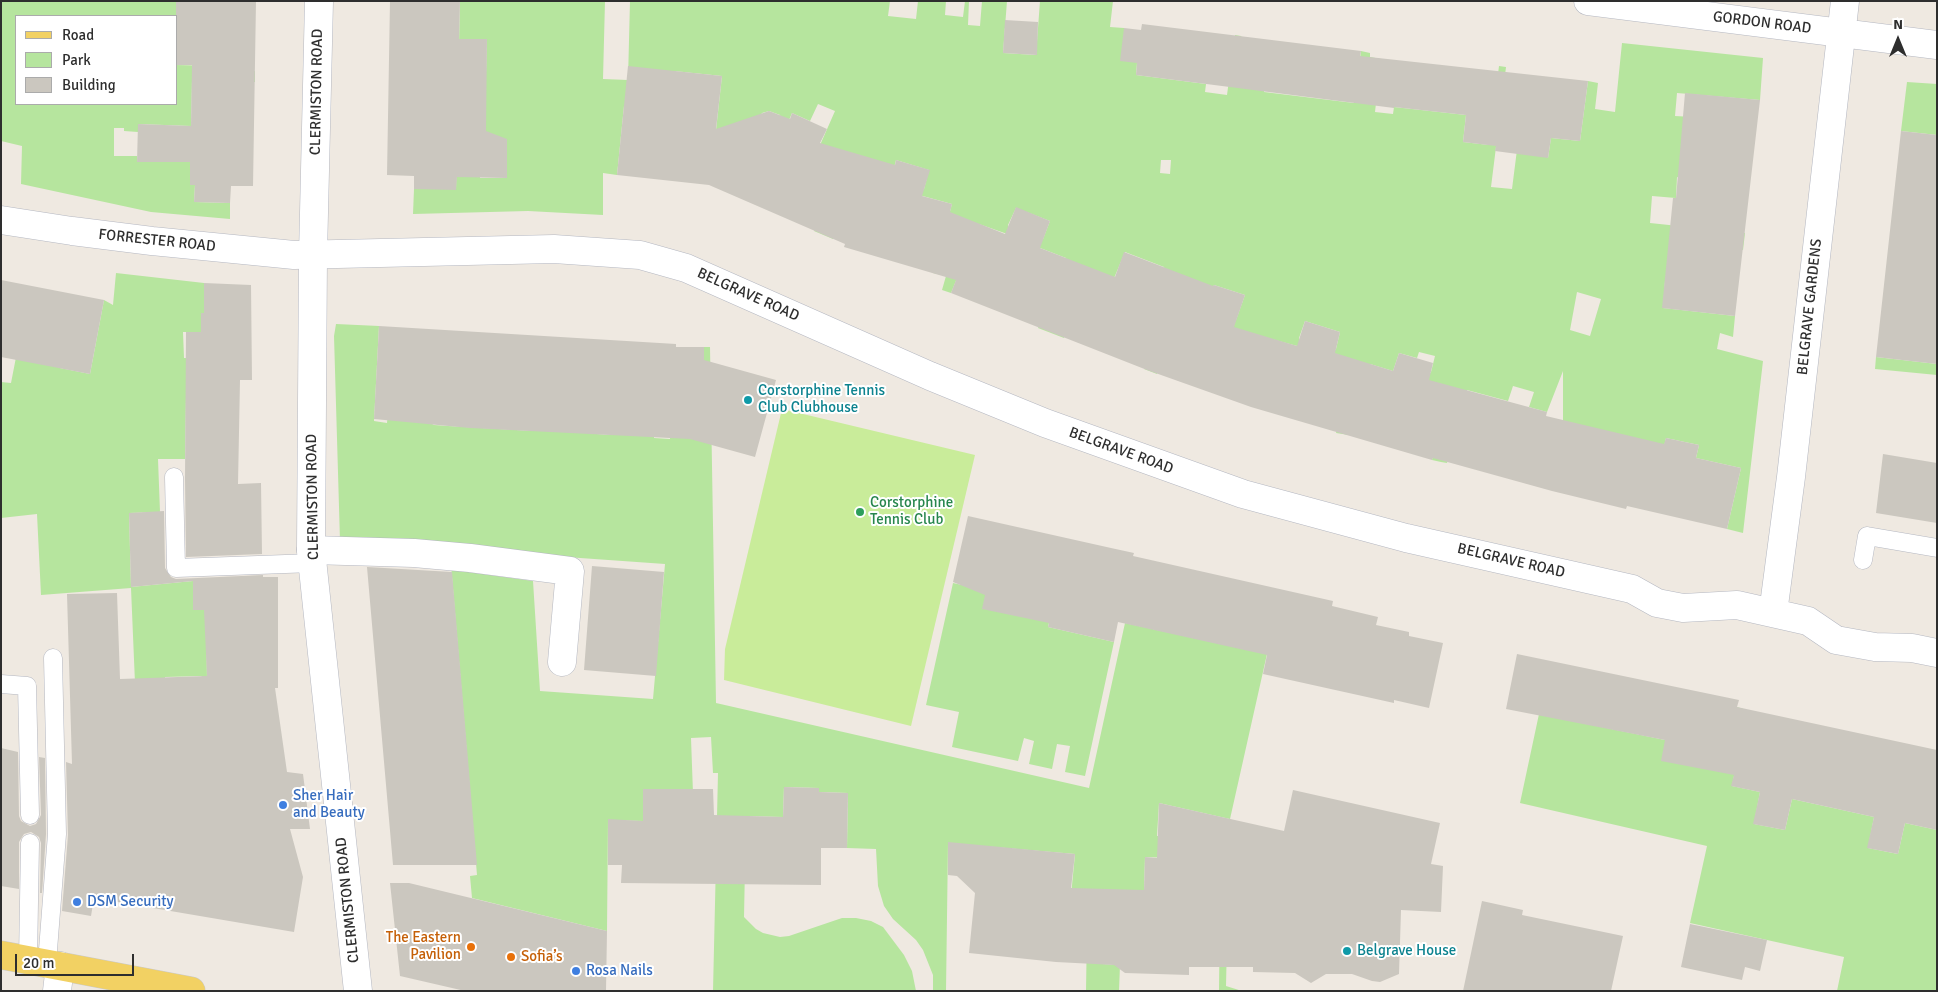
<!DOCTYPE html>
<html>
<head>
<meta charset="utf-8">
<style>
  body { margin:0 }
  #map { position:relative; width:1938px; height:992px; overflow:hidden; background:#efe9e1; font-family:Signika,sans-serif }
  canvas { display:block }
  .frame { position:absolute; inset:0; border:2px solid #2e2e2e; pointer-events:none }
  .legend { position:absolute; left:15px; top:15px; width:162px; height:90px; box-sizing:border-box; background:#fff; border:1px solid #ababab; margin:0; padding:6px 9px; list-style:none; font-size:15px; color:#2e2e2e }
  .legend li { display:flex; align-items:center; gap:10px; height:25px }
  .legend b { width:25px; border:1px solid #ababab }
  .north { position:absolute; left:1873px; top:15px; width:50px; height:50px; -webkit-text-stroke:4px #fff; paint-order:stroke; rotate:0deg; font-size:14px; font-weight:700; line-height:20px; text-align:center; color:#2e2e2e }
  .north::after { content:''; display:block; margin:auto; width:18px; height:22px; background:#2e2e2e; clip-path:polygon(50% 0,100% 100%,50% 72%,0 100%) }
  .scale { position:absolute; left:15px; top:954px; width:119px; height:22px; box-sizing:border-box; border:2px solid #2e2e2e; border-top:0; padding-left:6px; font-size:15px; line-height:18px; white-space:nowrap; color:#2e2e2e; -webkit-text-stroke:4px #fff; paint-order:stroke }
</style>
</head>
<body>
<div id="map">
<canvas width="1938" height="992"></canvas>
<div class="frame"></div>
<ul class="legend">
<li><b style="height:6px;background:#f2d163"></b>Road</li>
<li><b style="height:14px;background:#b6e59e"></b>Park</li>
<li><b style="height:14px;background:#cbc7bf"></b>Building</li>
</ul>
<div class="north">N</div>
<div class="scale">20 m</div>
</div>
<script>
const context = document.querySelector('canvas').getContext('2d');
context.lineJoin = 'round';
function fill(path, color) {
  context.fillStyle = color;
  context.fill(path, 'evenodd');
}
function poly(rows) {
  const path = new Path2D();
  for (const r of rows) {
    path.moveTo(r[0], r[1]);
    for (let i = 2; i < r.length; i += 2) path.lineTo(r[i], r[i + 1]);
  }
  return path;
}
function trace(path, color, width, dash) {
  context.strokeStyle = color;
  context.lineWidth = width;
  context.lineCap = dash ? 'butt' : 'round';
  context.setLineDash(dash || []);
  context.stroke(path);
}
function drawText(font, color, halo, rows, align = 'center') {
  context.font = font + ' Signika,sans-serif';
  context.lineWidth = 4;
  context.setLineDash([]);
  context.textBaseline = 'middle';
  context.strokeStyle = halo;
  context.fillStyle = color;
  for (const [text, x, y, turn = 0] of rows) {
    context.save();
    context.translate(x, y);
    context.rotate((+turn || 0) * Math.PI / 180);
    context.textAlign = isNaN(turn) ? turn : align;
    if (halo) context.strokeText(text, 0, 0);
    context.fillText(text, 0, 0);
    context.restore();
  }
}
const green = poly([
  [1,1,192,1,176,16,16,16,16,104,176,104,176,65,217,66,217,70,255,71,255,82,192,81,191,126,138,124,138,132,124,131,124,128,114,128,114,156,137,156,137,162,190,162,190,185,195,185,194,202,230,203,230,219,151,212,21,184,22,146,1,141],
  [460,1,605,1,603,79,628,80,630,1,890,1,888,16,916,19,918,1,946,1,945,15,963,17,965,1,969,1,968,25,980,26,982,1,1007,1,1003,53,1036,55,1040,1,1113,1,1110,27,1124,28,1137,63,1136,75,1206,84,1205,92,1227,95,1235,35,1241,36,1265,80,1264,92,1354,103,1361,51,1370,53,1370,57,1381,59,1375,112,1393,114,1394,107,1466,115,1463,142,1489,145,1499,66,1506,67,1491,187,1512,189,1519,134,1548,158,1551,138,1580,141,1588,81,1598,83,1595,109,1615,112,1622,43,1763,58,1760,100,1677,93,1675,116,1693,117,1680,178,1677,177,1676,198,1652,196,1650,223,1745,233,1743,250,1727,248,1665,281,1663,308,1735,316,1733,337,1720,333,1717,349,1763,361,1743,533,1727,529,1741,468,1696,458,1699,445,1666,438,1663,451,1563,430,1563,371,1547,412,1529,407,1534,392,1513,386,1508,401,1467,390,1447,463,1441,462,1432,460,1454,389,1425,380,1431,372,1435,356,1419,352,1417,358,1399,353,1393,371,1370,364,1349,435,1336,433,1357,364,1329,356,1336,349,1340,332,1305,321,1299,338,1301,347,1230,328,1236,320,1245,295,1214,285,1205,310,1178,310,1157,374,1144,369,1169,305,1164,267,1125,252,1112,283,1089,274,1064,338,1038,328,1066,258,1035,246,1043,239,1050,221,1016,208,1008,225,1010,235,979,224,951,293,942,290,946,276,933,273,952,204,919,195,924,189,929,170,896,160,891,180,844,204,833,239,814,231,843,165,817,152,835,111,818,104,810,121,792,113,784,132,780,115,769,111,762,113,756,125,710,185,722,76,674,71,672,86,624,106,617,175,603,173,603,215,528,211,413,214,414,189,456,189,457,151,480,156,480,178,507,178,507,141,486,140,486,120,464,120,486,73,487,40,465,39,459,44],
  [1161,160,1171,160,1170,174,1160,173],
  [1577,292,1601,299,1590,336,1570,330],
  [1907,82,1937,84,1937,135,1901,131],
  [116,273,204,283,204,313,201,313,201,332,183,332,184,358,201,358,186,398,185,459,158,459,160,512,129,513,131,587,193,581,194,610,206,610,207,680,201,676,165,677,166,704,136,707,131,588,41,595,37,514,1,518,1,382,11,383,18,347,60,368,90,374,104,300,113,305],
  [336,324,379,326,374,421,387,423,389,400,434,425,448,426,533,431,598,412,597,434,611,435,655,416,654,438,670,439,671,417,704,384,704,347,710,347,716,703,1089,788,1125,623,1267,654,1230,819,1159,803,1157,836,1173,836,1173,858,1145,857,1144,890,1102,964,1120,965,1119,991,1086,991,1087,928,1068,927,1075,854,948,843,946,991,933,991,933,975,923,950,916,940,893,919,884,906,878,886,876,849,847,848,848,793,819,792,819,788,784,787,783,817,746,816,744,917,756,929,763,933,780,937,789,936,842,918,856,918,871,921,883,927,904,955,912,971,916,991,713,991,718,773,713,773,711,737,691,738,694,821,668,789,643,789,643,821,608,820,607,931,472,898,470,876,477,875,451,565,461,571,533,581,540,691,653,699,665,564,340,541,334,336],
  [1876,357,1937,364,1937,375,1875,369],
  [953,583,1053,605,1048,627,1114,642,1085,776,1065,772,1070,746,1057,744,1052,769,1029,764,1034,741,1024,738,1018,761,952,747,959,712,926,705],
  [1737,707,1747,710,1732,786,1760,792,1754,824,1785,830,1792,799,1874,817,1868,848,1898,854,1905,823,1937,830,1937,991,1837,991,1844,957,1690,923,1707,846,1520,803,1539,714,1665,740,1725,762],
  [1228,896,1226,986,1242,991,1219,991,1220,902]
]);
const pitch = poly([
  [782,409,975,455,911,726,724,680,725,649]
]);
const building = poly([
  [176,1,256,1,253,186,231,186,230,203,194,202,195,185,190,185,190,162,137,162,138,124,191,126,192,65,176,65],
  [390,1,460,1,459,39,487,39,486,131,507,139,507,178,457,177,456,190,414,189,414,176,387,175],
  [1005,20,1038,22,1037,55,1003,53],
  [1142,24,1361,51,1360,56,1588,81,1580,141,1551,138,1548,158,1495,151,1496,146,1463,142,1466,115,1394,107,1394,108,1136,75,1137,63,1120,61,1124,28,1141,30],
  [628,66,722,76,716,129,769,111,790,119,792,113,827,129,820,143,895,165,896,160,930,170,922,196,952,204,950,212,1005,234,1016,207,1050,221,1040,248,1115,277,1124,252,1213,286,1214,285,1245,295,1234,327,1297,346,1305,321,1340,332,1335,353,1393,371,1399,353,1433,363,1429,380,1547,412,1546,416,1664,444,1666,438,1699,445,1696,458,1741,468,1727,529,1627,506,1626,509,1552,491,1433,458,1432,460,1251,407,1147,370,951,293,956,280,844,247,845,244,709,185,617,175],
  [1685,93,1760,100,1735,316,1662,308,1673,198,1676,198],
  [1901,131,1937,135,1937,364,1876,357],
  [1,280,104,300,90,374,1,357],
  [204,283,251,285,252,380,240,380,238,484,261,483,262,554,186,557,185,479,186,332,201,332,201,313,204,313],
  [379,326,676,344,676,347,704,347,704,360,776,380,755,457,690,439,470,428,374,419],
  [1883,454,1937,463,1937,523,1876,513],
  [164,511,165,568,171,577,176,579,263,575,263,577,278,577,278,688,275,688,287,772,303,774,310,829,290,829,303,877,294,932,94,898,91,916,62,911,68,835,66,762,72,764,67,594,117,593,120,679,207,676,204,610,193,610,193,581,131,587,129,513],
  [968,516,1111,548,1134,553,1133,556,1333,601,1332,606,1378,617,1376,625,1409,632,1409,636,1443,643,1429,708,1394,700,1394,703,1263,674,1267,655,1118,622,1114,642,1048,627,1049,623,982,609,985,595,953,582],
  [592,566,664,572,656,676,584,670],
  [367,567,452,572,477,865,393,865],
  [1517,654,1739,700,1737,707,1937,750,1937,830,1905,823,1898,854,1883,851,1867,848,1874,817,1792,799,1785,830,1753,824,1760,792,1731,786,1734,775,1661,761,1665,740,1506,709],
  [1,748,18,752,19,816,21,821,30,826,36,824,41,815,39,757,45,758,46,834,42,893,40,893,41,843,39,837,31,832,24,834,19,842,19,889,1,886],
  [784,787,819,788,819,792,848,793,847,848,821,848,821,885,621,883,622,865,608,865,608,819,643,821,643,789,713,789,714,815,783,817],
  [1293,790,1440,823,1431,864,1443,866,1441,912,1401,910,1399,974,1380,982,1372,981,1352,974,1326,974,1311,983,1295,973,1253,972,1253,967,1189,967,1189,975,1125,973,1114,965,1056,962,969,953,975,893,957,876,948,875,948,842,1075,854,1071,888,1144,890,1145,857,1157,858,1159,803,1284,831],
  [390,883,409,883,607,931,606,991,465,991,400,976],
  [1482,901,1523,910,1522,915,1623,936,1611,991,1463,991],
  [1690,924,1767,940,1760,971,1745,967,1742,980,1681,967]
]);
const lane = poly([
  [174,477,176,568,313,563],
  [1863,560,1867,536,1937,548],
  [1,684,27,686,30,815],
  [28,960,30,843],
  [47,963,57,834,53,658]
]);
const street = poly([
  [1588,1,1937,45],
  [1,220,72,231,152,241,294,255,554,249,640,255,686,268,930,376,1045,423,1243,494,1406,538,1632,589,1657,603,1683,608,1737,605,1808,621,1836,640,1875,647,1912,648,1937,653],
  [311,550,414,553,470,558,570,571,562,662],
  [1773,613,1791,477,1845,1],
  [57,991,60,966]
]);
const secondary = poly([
  [319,1,313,255,311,550,358,991]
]);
const primary = poly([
  [1,955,191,991]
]);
const markers = [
  [748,400,5,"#0f9aa8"],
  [860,512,5,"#2e9e5b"],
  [283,805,5,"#3f7fe0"],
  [77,902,5,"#3f7fe0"],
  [471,947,5,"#e8710a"],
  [1347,951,5,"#0f9aa8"],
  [511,957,5,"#e8710a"],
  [576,971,5,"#3f7fe0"]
];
const streetNames = [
  ["GORDON ROAD",1762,23,7],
  ["CLERMISTON ROAD",317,92,-89],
  ["FORRESTER ROAD",157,241,6],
  ["BELGRAVE ROAD",748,295,24],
  ["BELGRAVE GARDENS",1810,307,-84],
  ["BELGRAVE ROAD",1121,451,20],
  ["CLERMISTON ROAD",313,497,-91],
  ["BELGRAVE ROAD",1511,561,13],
  ["CLERMISTON ROAD",348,900,-96]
];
const cultureNames = [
  ["Corstorphine Tennis",758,391],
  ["Club Clubhouse",758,408],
  ["Belgrave House",1357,951]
];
const leisureNames = [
  ["Corstorphine",870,503],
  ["Tennis Club",870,520]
];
const shopNames = [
  ["Sher Hair",293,796],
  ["and Beauty",293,813],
  ["DSM Security",87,902],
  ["Rosa Nails",586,971]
];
const foodNames = [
  ["The Eastern",461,938],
  ["Pavilion",461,955],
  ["Sofia’s",521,957,"left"]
];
fill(green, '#b6e59e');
fill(pitch, '#c9ec9a');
fill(building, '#cbc7bf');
trace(lane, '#b4b7c1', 19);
trace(street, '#b4b7c1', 29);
trace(secondary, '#b4b7c1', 29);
trace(primary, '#c9c9c9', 29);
trace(lane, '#fff', 18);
trace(street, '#fff', 28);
trace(secondary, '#fff', 28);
trace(primary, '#f2d163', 28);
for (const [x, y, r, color] of markers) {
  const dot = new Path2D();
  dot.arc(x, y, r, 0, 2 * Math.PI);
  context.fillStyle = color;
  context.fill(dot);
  trace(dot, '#fff', 2);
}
drawText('15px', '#2e2e2e', '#fff', streetNames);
drawText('15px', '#0d838f', '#fff', cultureNames, 'left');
drawText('15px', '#27864d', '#fff', leisureNames, 'left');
drawText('15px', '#366cbe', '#fff', shopNames, 'left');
drawText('15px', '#c56008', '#fff', foodNames, 'right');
</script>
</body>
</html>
